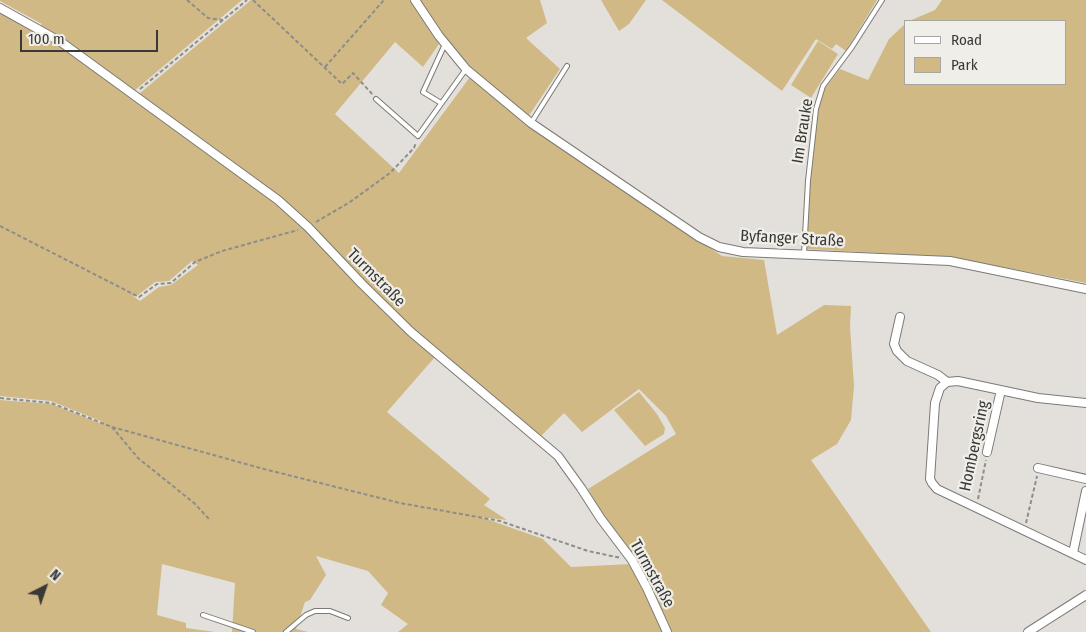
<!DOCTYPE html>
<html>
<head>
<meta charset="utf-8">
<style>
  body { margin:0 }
  #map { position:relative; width:1086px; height:632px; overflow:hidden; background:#e3e0db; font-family:"Fira Sans Condensed",sans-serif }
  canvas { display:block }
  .legend { position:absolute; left:904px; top:20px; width:162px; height:65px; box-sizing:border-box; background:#f0eee8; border:1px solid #a7a6a1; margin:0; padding:6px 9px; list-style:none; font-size:15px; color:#393937 }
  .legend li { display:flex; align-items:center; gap:10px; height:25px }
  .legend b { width:25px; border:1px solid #a7a6a1 }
  .north { position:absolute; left:20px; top:562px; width:50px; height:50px; -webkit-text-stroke:4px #f0eee8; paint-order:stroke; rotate:41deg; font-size:14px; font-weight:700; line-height:20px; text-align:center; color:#393937 }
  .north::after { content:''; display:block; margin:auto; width:18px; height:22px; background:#393937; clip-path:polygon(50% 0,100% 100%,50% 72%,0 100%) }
  .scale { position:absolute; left:20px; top:30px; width:138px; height:22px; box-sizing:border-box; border:2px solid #393937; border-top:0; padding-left:6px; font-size:15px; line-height:18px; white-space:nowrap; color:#393937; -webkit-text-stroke:4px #f0eee8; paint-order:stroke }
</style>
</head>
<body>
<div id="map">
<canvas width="1086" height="632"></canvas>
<ul class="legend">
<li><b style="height:6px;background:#fff"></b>Road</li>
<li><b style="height:14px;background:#d0b985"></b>Park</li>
</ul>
<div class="north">N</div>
<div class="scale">100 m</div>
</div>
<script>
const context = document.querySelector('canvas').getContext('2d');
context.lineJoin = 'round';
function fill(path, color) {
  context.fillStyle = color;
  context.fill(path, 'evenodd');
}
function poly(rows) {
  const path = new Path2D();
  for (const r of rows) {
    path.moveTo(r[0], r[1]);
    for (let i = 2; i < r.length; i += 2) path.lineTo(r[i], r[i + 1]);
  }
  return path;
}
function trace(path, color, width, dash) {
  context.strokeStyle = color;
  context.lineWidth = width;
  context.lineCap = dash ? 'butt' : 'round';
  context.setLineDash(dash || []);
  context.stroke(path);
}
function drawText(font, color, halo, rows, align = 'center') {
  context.font = font + ' "Fira Sans Condensed",sans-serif';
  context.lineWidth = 4.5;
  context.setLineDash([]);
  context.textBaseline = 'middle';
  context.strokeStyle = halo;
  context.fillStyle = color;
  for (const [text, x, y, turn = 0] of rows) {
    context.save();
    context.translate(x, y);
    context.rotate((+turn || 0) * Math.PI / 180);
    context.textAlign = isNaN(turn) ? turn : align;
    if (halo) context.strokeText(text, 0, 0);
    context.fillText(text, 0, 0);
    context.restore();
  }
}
const green = poly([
  [0,0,242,0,134,91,39,27,42,24,0,1],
  [251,0,410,0,439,44,423,67,395,42,335,114,399,173,470,77,553,142,722,256,764,260,777,335,824,305,851,306,850,326,854,386,851,420,837,444,811,460,931,632,670,632,638,560,605,518,588,489,676,434,666,416,639,389,582,432,564,413,541,436,410,327,286,204,238,166,139,94],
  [420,0,540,0,547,23,526,38,560,69,528,117,473,71,449,45],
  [601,0,646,0,629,24,619,31],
  [662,0,877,0,846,51,836,44,832,49,816,39,782,91],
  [942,0,1086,0,1086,283,951,257,806,249,810,180,818,110,825,88,840,69,868,80,889,39,905,24,905,84,1065,84,1065,21,909,21,935,10],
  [0,11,59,43,263,191,299,223,435,357,387,412,490,499,484,505,507,520,481,517,543,539,571,567,631,564,645,588,664,632,398,632,408,624,381,605,388,593,368,571,316,556,326,575,310,600,305,602,296,629,308,632,232,632,235,583,162,564,157,615,186,623,186,628,215,632,0,632,0,400,51,404,102,424,103,422,51,401,0,396],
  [192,261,198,265,171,285,159,287,140,301,133,296,138,295,155,282,169,281],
  [818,41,838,54,811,98,791,85],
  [639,392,657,414,665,428,664,434,645,446,614,410]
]);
const path = poly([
  [187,0,208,18,223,20],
  [253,0,342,84,353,73,373,95],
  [325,67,384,0],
  [140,89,247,0],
  [316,222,350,202,390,173,414,148,416,142],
  [0,226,139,297,157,284,171,283,195,262,222,251,298,230],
  [0,398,51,403,112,427,264,469,400,503,500,521,588,551,621,558],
  [112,427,138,458,194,503,209,519],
  [978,499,986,460],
  [1026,523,1037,476]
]);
const service = poly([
  [376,99,418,136,466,69],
  [441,103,423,92,445,44],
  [531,123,567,66],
  [804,254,808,181,816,109,823,86,852,47,882,0],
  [203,615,253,632],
  [286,632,306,615,315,611,330,611,348,618]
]);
const minor = poly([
  [415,0,439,36,466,69,531,123,699,237,719,247,743,252,950,261,1086,289],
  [0,8,61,42,278,200,308,227,362,284,411,332,558,456,581,488,601,519,632,560,647,588,667,632],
  [900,317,894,344,897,351,907,361,938,375,947,382],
  [1086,403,1038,398,958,381,947,382,940,388,935,403,930,479,932,483,937,489,1086,560],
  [987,452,1001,390],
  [1038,468,1086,479],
  [1073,553,1086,491],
  [1028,632,1086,595]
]);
const streetNames = [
  ["Im Brauke",803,131,-81],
  ["Byfanger Straße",792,239,3],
  ["Turmstraße",376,278,45],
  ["Hombergsring",975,446,-78],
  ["Turmstraße",652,574,61]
];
fill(green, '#d0b985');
trace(service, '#7c7a75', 6);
trace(minor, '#7c7a75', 10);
trace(path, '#8e8d89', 2, [4, 2.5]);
trace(service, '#fff', 4);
trace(minor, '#fff', 8);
drawText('16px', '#393937', '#f0eee8', streetNames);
</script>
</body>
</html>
